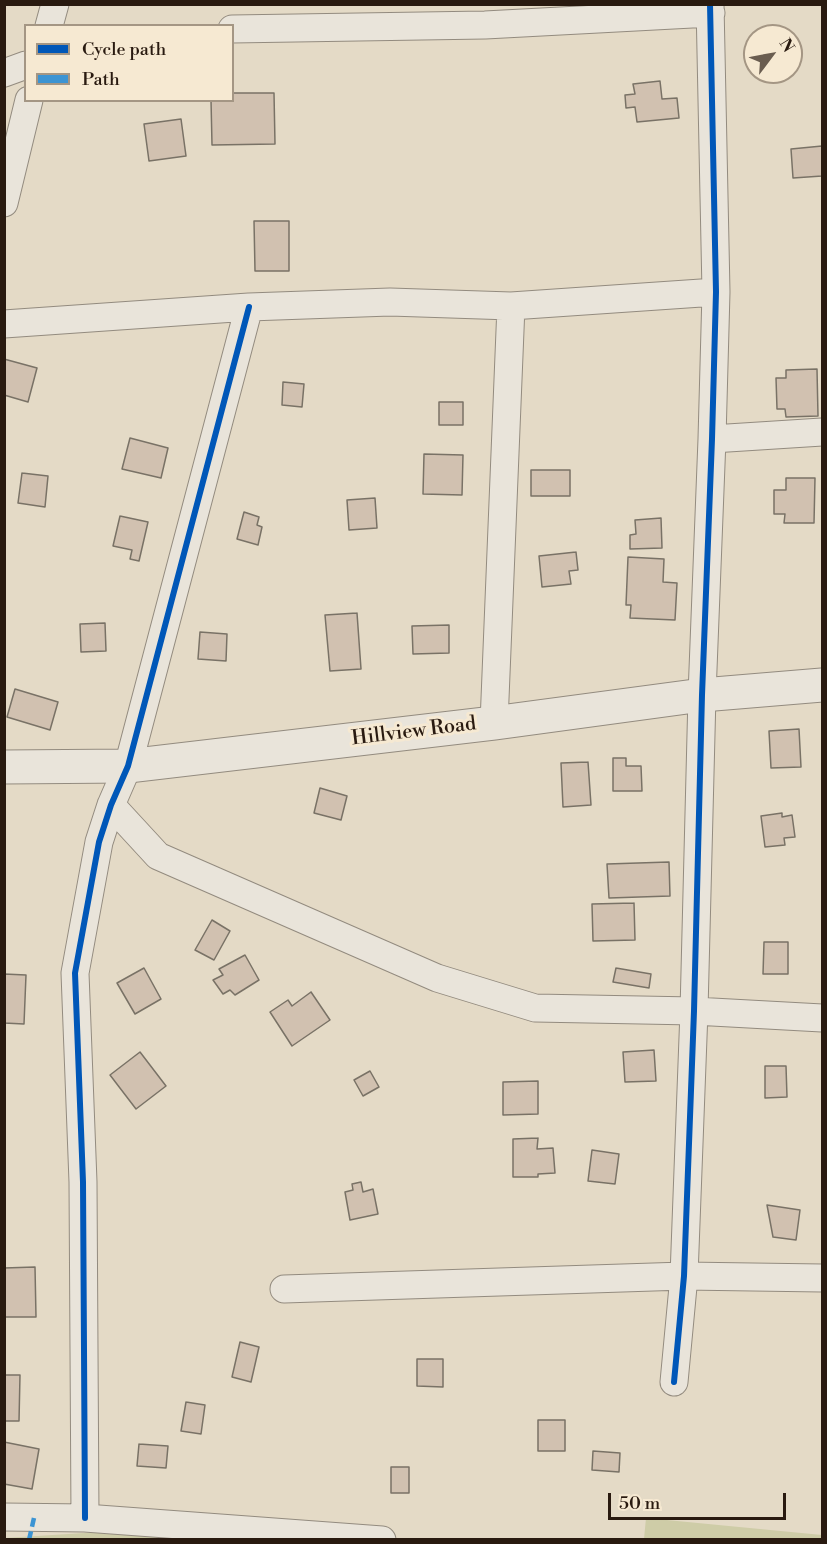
<!DOCTYPE html>
<html>
<head>
<meta charset="utf-8">
<style>
  body { margin:0 }
  #map { position:relative; width:827px; height:1544px; overflow:hidden; background:#e4dac6; font-family:"Libre Bodoni",serif }
  canvas { display:block }
  .frame { position:absolute; inset:0; border:6px solid #291a10; pointer-events:none }
  .legend { position:absolute; left:24px; top:24px; width:210px; height:78px; box-sizing:border-box; background:#f6e9d2; border:2px solid #a49684; margin:0; padding:8px 10px; list-style:none; font-size:18px; color:#291a10 }
  .legend li { display:flex; align-items:center; gap:12px; height:30px }
  .legend b { width:30px; border:2px solid #a49684 }
  .north { position:absolute; left:743px; top:24px; width:60px; height:60px; box-sizing:border-box; background:#f6e9d2; border:2px solid #a49684; border-radius:50%; rotate:58deg; font-size:16px; font-weight:700; line-height:24px; text-align:center; color:#291a10 }
  .north::after { content:''; display:block; margin:auto; width:21px; height:27px; background:#6a5d50; clip-path:polygon(50% 0,100% 100%,50% 72%,0 100%) }
  .scale { position:absolute; left:608px; top:1493px; width:178px; height:27px; box-sizing:border-box; border:3px solid #291a10; border-top:0; padding-left:8px; font-size:18px; line-height:21px; white-space:nowrap; color:#291a10; -webkit-text-stroke:4px #f6e9d2; paint-order:stroke }
</style>
</head>
<body>
<div id="map">
<canvas width="827" height="1544"></canvas>
<div class="frame"></div>
<ul class="legend">
<li><b style="height:8px;background:#0057b8"></b>Cycle path</li>
<li><b style="height:8px;background:#3c94d3"></b>Path</li>
</ul>
<div class="north">N</div>
<div class="scale">50 m</div>
</div>
<script>
const context = document.querySelector('canvas').getContext('2d');
context.lineJoin = 'round';
function fill(path, color) {
  context.fillStyle = color;
  context.fill(path, 'evenodd');
}
function poly(rows) {
  const path = new Path2D();
  for (const r of rows) {
    path.moveTo(r[0], r[1]);
    for (let i = 2; i < r.length; i += 2) path.lineTo(r[i], r[i + 1]);
  }
  return path;
}
function trace(path, color, width, dash) {
  context.strokeStyle = color;
  context.lineWidth = width;
  context.lineCap = dash ? 'butt' : 'round';
  context.setLineDash(dash || []);
  context.stroke(path);
}
function drawText(font, color, halo, rows, align = 'center') {
  context.font = font + ' "Libre Bodoni",serif';
  context.lineWidth = 6;
  context.setLineDash([]);
  context.textBaseline = 'middle';
  context.strokeStyle = halo;
  context.fillStyle = color;
  for (const [text, x, y, turn = 0] of rows) {
    context.save();
    context.translate(x, y);
    context.rotate((+turn || 0) * Math.PI / 180);
    context.textAlign = isNaN(turn) ? turn : align;
    if (halo) context.strokeText(text, 0, 0);
    context.fillText(text, 0, 0);
    context.restore();
  }
}
const green = poly([
  [646,1518,822,1535,822,1539,644,1539],
  [116,1531,242,1540,5,1540,5,1538]
]);
const building = poly([
  [660,81,662,99,677,98,679,118,637,122,635,107,626,108,625,95,635,94,633,84,660,81],
  [232,93,274,93,275,144,212,145,211,100,232,100,232,93],
  [181,119,186,156,149,161,144,124,181,119],
  [822,146,822,176,793,178,791,149,822,146],
  [254,221,289,221,289,271,255,271,254,221],
  [4,359,37,368,28,402,4,395,4,359],
  [817,369,818,416,786,417,785,409,777,409,776,378,786,378,786,370,817,369],
  [283,382,304,384,302,407,282,405,283,382],
  [439,402,463,402,463,425,439,425,439,402],
  [130,438,168,448,161,478,122,469,130,438],
  [424,454,463,455,462,495,423,494,424,454],
  [531,470,570,470,570,496,531,496,531,470],
  [22,473,48,476,45,507,18,503,22,473],
  [786,478,815,478,814,523,784,523,785,514,774,514,774,490,786,490,786,478],
  [375,498,377,528,349,530,347,500,375,498],
  [244,512,259,517,257,525,262,527,258,545,237,539,244,512],
  [120,516,148,522,139,561,130,559,132,550,113,546,120,516],
  [661,518,662,548,630,549,630,535,636,534,635,520,661,518],
  [576,552,578,570,569,571,571,584,542,587,539,556,576,552],
  [628,557,664,559,663,582,677,583,675,620,630,618,631,605,626,605,628,557],
  [357,613,361,669,330,671,325,615,357,613],
  [105,623,106,651,81,652,80,624,105,623],
  [449,625,449,653,413,654,412,626,449,625],
  [200,632,227,634,226,661,198,659,200,632],
  [15,689,58,702,50,730,7,717,15,689],
  [799,729,801,767,771,768,769,731,799,729],
  [613,758,626,758,626,766,641,766,642,791,613,791,613,758],
  [588,762,591,805,563,807,561,763,588,762],
  [320,788,347,796,341,820,314,813,320,788],
  [782,813,782,817,792,815,795,837,784,838,785,845,765,847,761,816,782,813],
  [669,862,670,896,609,898,607,864,669,862],
  [634,903,635,940,593,941,592,904,634,903],
  [212,920,230,931,214,960,195,950,212,920],
  [764,942,788,942,788,974,763,974,764,942],
  [245,955,259,980,235,995,230,990,223,994,213,980,223,975,219,969,245,955],
  [144,968,161,999,135,1014,117,983,144,968],
  [616,968,651,974,649,988,613,982,616,968],
  [4,974,26,975,24,1024,4,1023,4,974],
  [311,992,330,1020,292,1046,270,1012,288,1000,292,1006,311,992],
  [654,1050,656,1081,625,1082,623,1052,654,1050],
  [140,1052,166,1086,136,1109,110,1075,140,1052],
  [765,1066,786,1066,787,1097,765,1098,765,1066],
  [370,1071,379,1087,363,1096,354,1080,370,1071],
  [538,1081,538,1114,503,1115,503,1082,538,1081],
  [538,1138,537,1149,553,1148,555,1173,538,1174,538,1177,513,1177,513,1139,538,1138],
  [592,1150,619,1154,615,1184,588,1181,592,1150],
  [361,1182,363,1192,373,1189,378,1214,350,1220,345,1192,353,1190,352,1184,361,1182],
  [767,1205,800,1210,796,1240,773,1237,767,1205],
  [35,1267,36,1317,4,1317,4,1268,35,1267],
  [240,1342,259,1347,251,1382,232,1377,240,1342],
  [417,1359,443,1359,443,1387,417,1386,417,1359],
  [4,1375,20,1375,19,1421,4,1421,4,1375],
  [186,1402,205,1405,201,1434,181,1431,186,1402],
  [538,1420,565,1420,565,1451,538,1451,538,1420],
  [4,1442,39,1449,32,1489,4,1484,4,1442],
  [139,1444,168,1446,166,1468,137,1466,139,1444],
  [593,1451,620,1453,619,1472,592,1470,593,1451],
  [391,1467,409,1467,409,1493,391,1493,391,1467]
]);
const minor = poly([
  [49,26,55,4],
  [232,29,485,25,711,13],
  [4,73,26,65],
  [4,203,29,100],
  [4,324,249,307,390,302,511,306,716,292],
  [712,439,822,432],
  [494,723,511,306],
  [111,805,158,856,437,978,535,1008,694,1011,822,1018],
  [284,1289,684,1276,822,1278],
  [674,1382,684,1276,694,1011,702,695,712,439,716,292,710,4],
  [4,1517,85,1518,382,1540],
  [85,1518,83,1182,75,973,99,842,111,805,128,766,249,307]
]);
const tertiary = poly([
  [4,767,128,766,494,723,702,695,822,685]
]);
const quiet = poly([
  [29,1540,34,1518]
]);
const cycleway = poly([
  [674,1382,684,1276,694,1011,702,695,712,439,716,292,710,4],
  [85,1518,83,1182,75,973,99,842,111,805,128,766,249,307]
]);
const streetNames = [
  ["Hillview Road",414,732,-7]
];
fill(green, '#cecca7');
fill(building, '#d1c1b0');
trace(building, '#797266', 1.5);
trace(minor, '#938b7f', 29);
trace(tertiary, '#938b7f', 35);
trace(minor, '#e9e4da', 27);
trace(tertiary, '#e9e4da', 33);
trace(quiet, '#3c94d3', 4.5, [9, 4.5]);
trace(cycleway, '#0057b8', 6);
drawText('20px', '#291a10', '#f6e9d2', streetNames);
</script>
</body>
</html>
